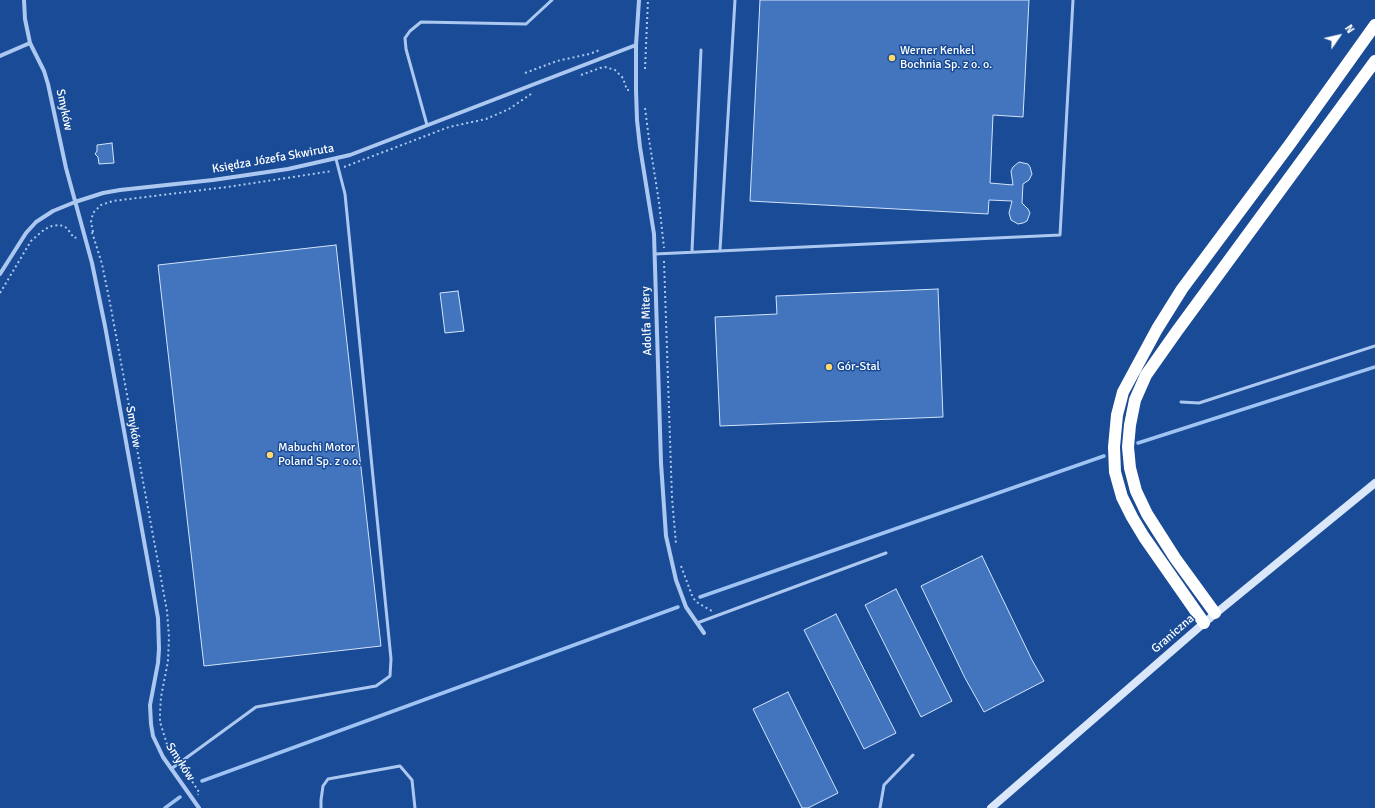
<!DOCTYPE html>
<html>
<head>
<meta charset="utf-8">
<style>
  body { margin:0 }
  #map { position:relative; width:1375px; height:808px; overflow:hidden; background:#194b96; font-family:Signika,sans-serif }
  canvas { display:block }
  .north { position:absolute; left:1319px; top:16px; width:40px; height:40px; -webkit-text-stroke:3px #194b96; paint-order:stroke; rotate:56deg; font-size:11px; font-weight:700; line-height:16px; text-align:center; color:#fff }
  .north::after { content:''; display:block; margin:auto; width:14px; height:18px; background:#fff; clip-path:polygon(50% 0,100% 100%,50% 72%,0 100%) }
</style>
</head>
<body>
<div id="map">
<canvas width="1375" height="808"></canvas>
<div class="north">N</div>
</div>
<script>
const context = document.querySelector('canvas').getContext('2d');
context.lineJoin = 'round';
function poly(rows) {
  const path = new Path2D();
  for (const r of rows) {
    path.moveTo(r[0], r[1]);
    for (let i = 2; i < r.length; i += 2) path.lineTo(r[i], r[i + 1]);
  }
  return path;
}
function trace(path, color, width, dash) {
  context.strokeStyle = color;
  context.lineWidth = width;
  context.lineCap = dash ? 'butt' : 'round';
  context.setLineDash(dash || []);
  context.stroke(path);
}
function fill(path, color) {
  context.fillStyle = color;
  context.fill(path, 'evenodd');
}
function drawText(font, color, halo, rows, align = 'center') {
  context.font = font + ' Signika,sans-serif';
  context.lineWidth = 3;
  context.setLineDash([]);
  context.textBaseline = 'middle';
  context.strokeStyle = halo;
  context.fillStyle = color;
  for (const [text, x, y, turn = 0] of rows) {
    context.save();
    context.translate(x, y);
    context.rotate((+turn || 0) * Math.PI / 180);
    context.textAlign = isNaN(turn) ? turn : align;
    if (halo) context.strokeText(text, 0, 0);
    context.fillText(text, 0, 0);
    context.restore();
  }
}
const stream = poly([
  [1138,443,1375,367],
  [700,597,1104,456],
  [202,781,678,607],
  [165,808,180,797]
]);
const building = poly([
  [760,0,1029,0,1023,117,993,115,990,183,1013,185,1011,171,1013,167,1019,162,1028,164,1030,167,1032,174,1029,180,1023,184,1022,203,1028,209,1030,213,1027,221,1023,223,1018,224,1011,220,1009,213,1012,201,989,200,988,214,750,201,760,0],
  [112,143,114,163,99,164,98,157,95,154,97,151,97,145,112,143],
  [336,245,381,646,204,666,158,265,336,245],
  [938,289,943,417,720,426,715,317,777,314,776,296,938,289],
  [458,291,464,331,445,333,440,293,458,291],
  [982,556,1032,660,1044,681,984,712,965,678,921,586,982,556],
  [896,589,952,701,921,717,865,605,896,589],
  [836,614,896,733,864,749,804,630,836,614],
  [788,692,838,793,808,808,802,808,753,709,788,692]
]);
const path = poly([
  [645,69,648,0],
  [525,73,557,61,589,54,600,50,601,51],
  [581,75,600,68,605,67,615,70,623,78,627,90,629,90],
  [645,108,649,139,659,202,664,248],
  [344,167,449,127,486,119,509,109,531,94],
  [92,232,102,264,110,303,167,611,169,637,168,661,161,697,160,713,160,722,165,738,168,748,175,757],
  [93,232,91,222,93,213,101,205,113,201,227,187,332,171],
  [664,261,672,498,676,544],
  [0,293,31,241,45,229,52,226,60,225,67,228,74,238,78,237],
  [681,566,693,598,698,603,712,611],
  [184,769,199,792,198,795]
]);
const lane = poly([
  [427,125,406,49,405,38,410,31,421,22,526,24,552,0],
  [720,250,735,0],
  [692,251,701,50],
  [655,254,1060,235,1073,0],
  [1181,402,1199,403,1375,346],
  [697,623,886,553],
  [171,769,256,707,376,686,390,676,391,659,345,194,336,159],
  [321,808,321,800,323,786,328,779,400,766,412,780,415,808],
  [880,808,884,785,913,755]
]);
const street = poly([
  [24,0,25,19,30,43,44,71,48,84,66,168,92,263,105,326,158,618,159,649,158,663,150,705,151,724,153,736,163,757,199,808],
  [639,0,636,45,636,90,637,120,640,147,654,234,661,463,666,536,676,580,686,607,704,633],
  [0,56,30,43],
  [0,274,26,233,36,222,53,211,75,202,103,193,120,190,213,180,288,169,350,155,636,45]
]);
const secondary = poly([
  [991,808,1204,623,1375,483]
]);
const highway = poly([
  [1215,613,1175,558,1147,514,1136,491,1130,468,1128,447,1130,425,1135,400,1146,375,1177,331,1375,61],
  [1204,623,1144,537,1132,517,1122,497,1115,472,1114,447,1117,415,1123,392,1157,329,1182,289,1290,144,1375,25]
]);
const markers = [
  [892,58,4,"#ffd96b"],
  [829,367,4,"#ffd96b"],
  [270,455,4,"#ffd96b"]
];
const poiNames = [
  ["Werner Kenkel",900,51],
  ["Bochnia Sp. z o. o.",900,65],
  ["Gór-Stal",837,367],
  ["Mabuchi Motor",278,448],
  ["Poland Sp. z o.o.",278,462]
];
const streetNames = [
  ["Smyków",64,110,78],
  ["Księdza Józefa Skwiruta",273,159,-10],
  ["Adolfa Mitery",647,321,-92],
  ["Smyków",133,427,80],
  ["Graniczna",1173,634,-41],
  ["Smyków",180,762,57]
];
trace(stream, '#9fc3f3', 3.5);
fill(building, '#4275be');
trace(building, '#d3e4fb', 1);
trace(path, '#acc8f0', 2, [2, 3]);
trace(lane, '#acc8f0', 3);
trace(street, '#acc8f0', 4);
trace(secondary, '#dae7fb', 8);
trace(highway, '#fff', 12);
for (const [x, y, r, color] of markers) {
  const dot = new Path2D();
  dot.arc(x, y, r, 0, 2 * Math.PI);
  context.fillStyle = color;
  context.fill(dot);
  trace(dot, '#194b96', 1.5);
}
drawText('12px', '#fff', '#194b96', poiNames, 'left');
drawText('12px', '#fff', '#194b96', streetNames);
</script>
</body>
</html>
